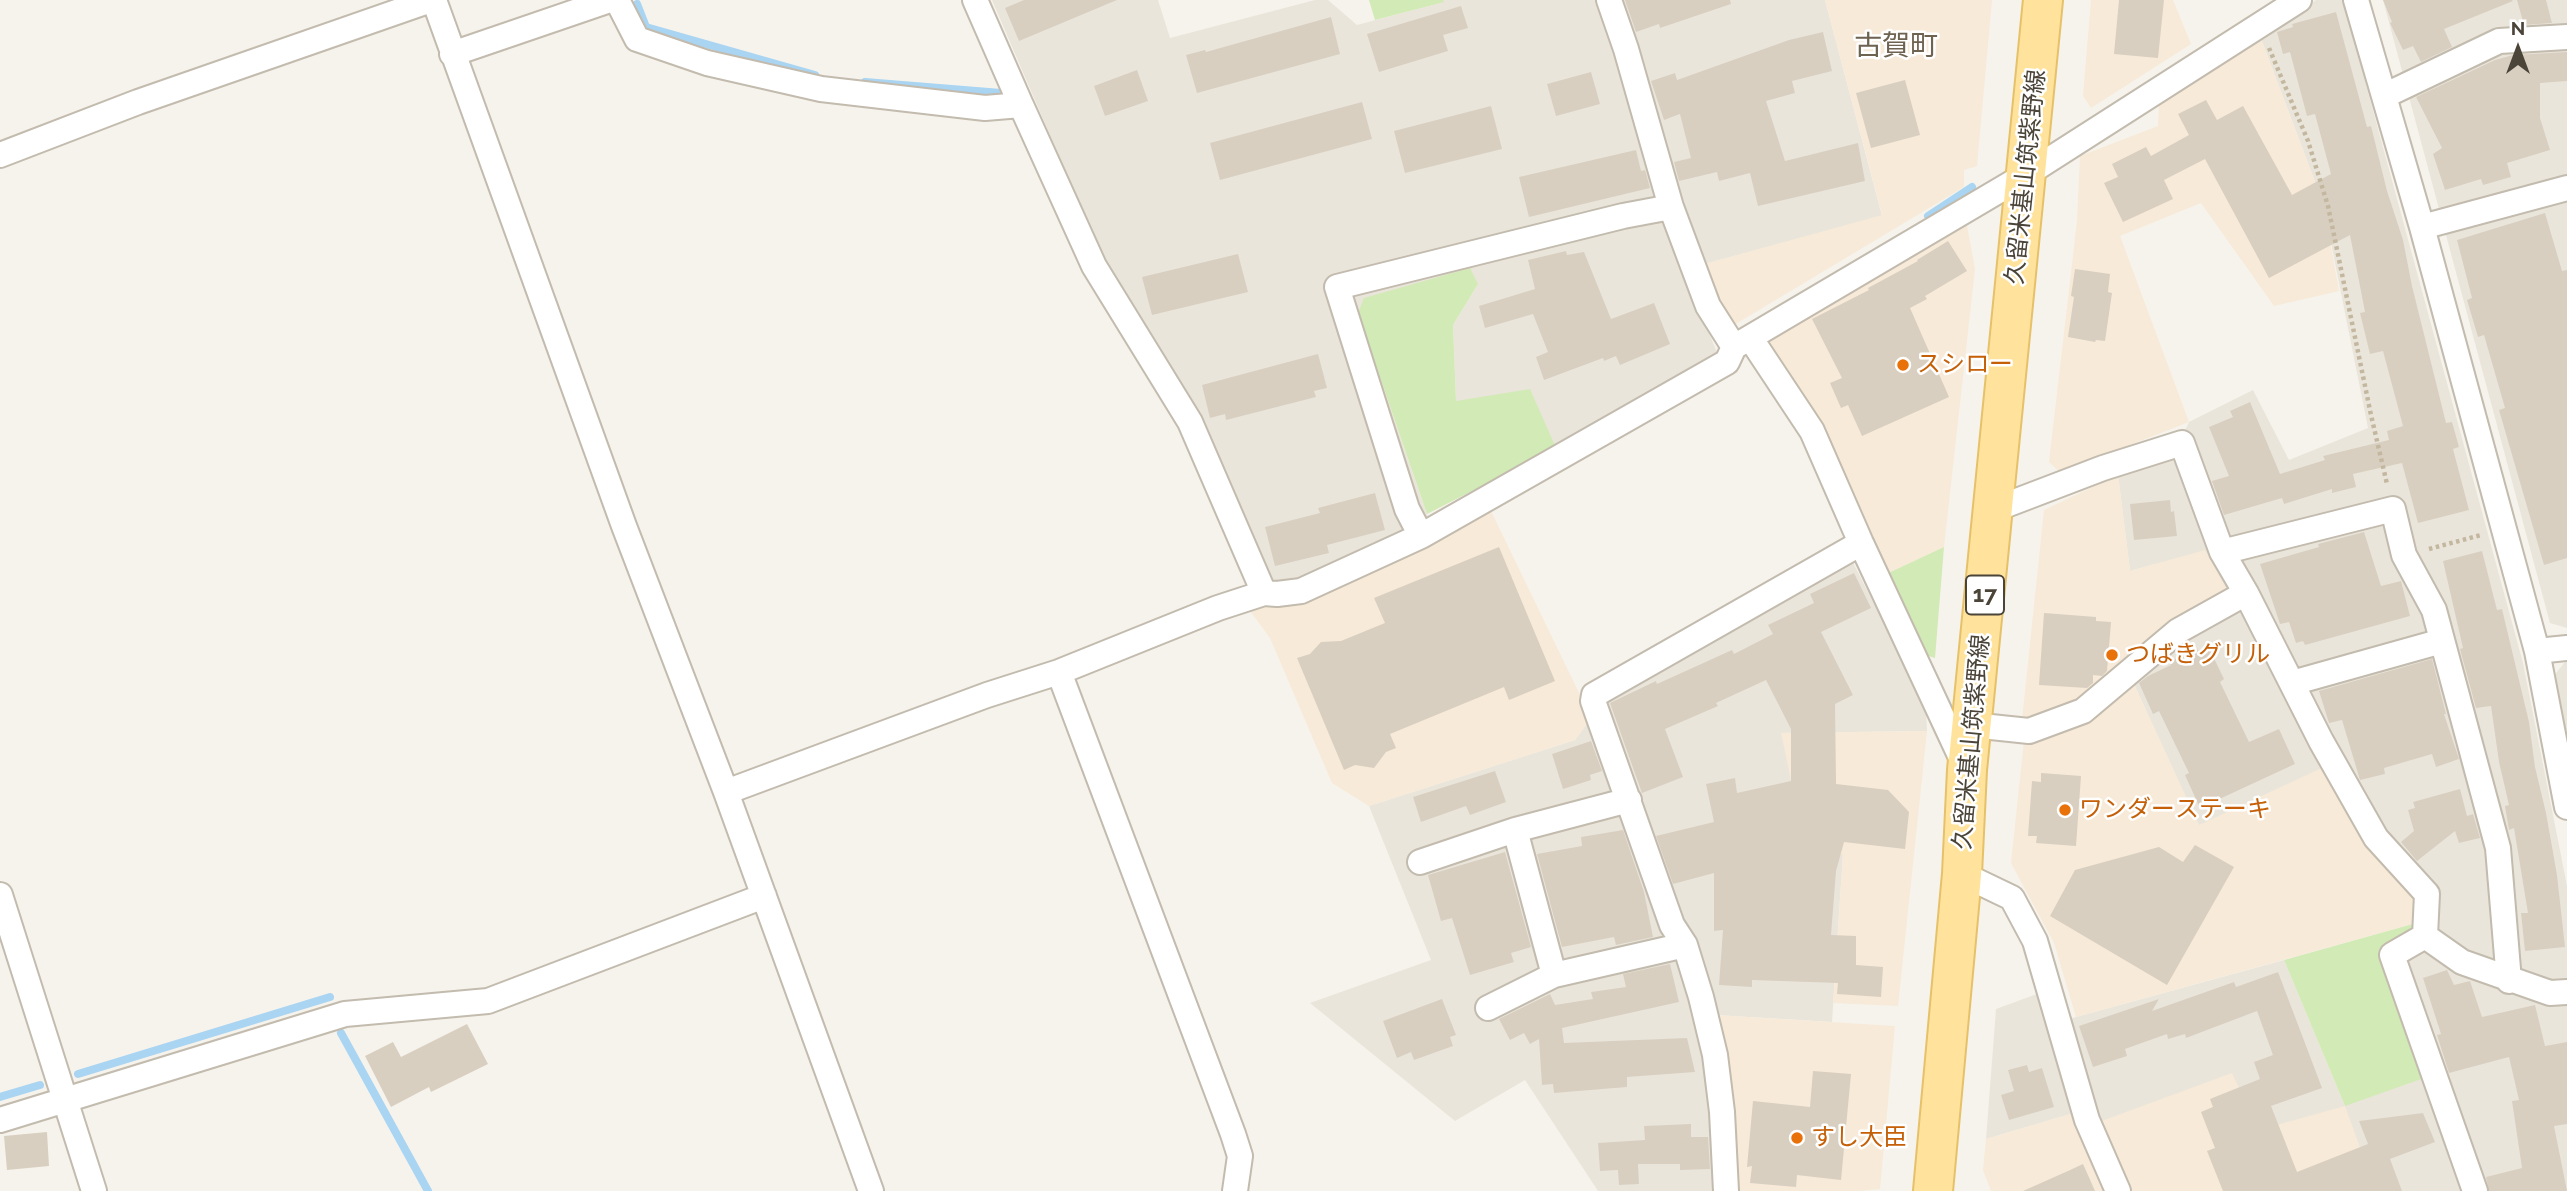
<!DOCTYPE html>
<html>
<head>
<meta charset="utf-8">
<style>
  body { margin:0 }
  #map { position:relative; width:2567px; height:1191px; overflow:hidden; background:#f6f3ec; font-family:Raleway,sans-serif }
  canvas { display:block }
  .north { position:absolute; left:2483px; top:14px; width:70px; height:70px; -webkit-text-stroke:5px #fff; paint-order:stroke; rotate:0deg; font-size:19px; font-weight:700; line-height:28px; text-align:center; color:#4b4439 }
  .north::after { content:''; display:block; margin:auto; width:24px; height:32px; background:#4b4439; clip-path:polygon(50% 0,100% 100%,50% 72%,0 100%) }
</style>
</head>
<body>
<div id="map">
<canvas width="2567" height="1191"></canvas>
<div class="north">N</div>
</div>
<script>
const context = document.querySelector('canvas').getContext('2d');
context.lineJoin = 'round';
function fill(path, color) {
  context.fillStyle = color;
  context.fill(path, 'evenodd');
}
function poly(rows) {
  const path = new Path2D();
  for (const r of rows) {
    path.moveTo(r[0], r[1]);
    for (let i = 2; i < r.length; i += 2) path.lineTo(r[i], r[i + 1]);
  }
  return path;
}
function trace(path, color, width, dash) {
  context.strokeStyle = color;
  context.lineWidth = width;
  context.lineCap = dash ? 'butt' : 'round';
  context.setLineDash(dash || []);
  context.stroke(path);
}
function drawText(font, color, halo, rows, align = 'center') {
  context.font = font + ' Raleway,"Noto Sans JP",sans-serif';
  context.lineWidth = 5;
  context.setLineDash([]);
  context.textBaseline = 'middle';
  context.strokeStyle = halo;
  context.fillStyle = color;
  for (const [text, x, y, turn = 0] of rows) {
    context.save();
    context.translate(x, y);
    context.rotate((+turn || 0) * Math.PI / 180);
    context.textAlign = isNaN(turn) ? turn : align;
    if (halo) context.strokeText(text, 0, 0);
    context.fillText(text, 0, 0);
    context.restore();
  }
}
const residential = poly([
  [992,0,1158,0,1170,38,1315,0,1328,0,1357,25,1443,2,1443,0,1598,0,1665,226,1718,355,1556,448,1456,401,1453,325,1478,284,1358,313,1430,523,1274,589,1107,268],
  [1620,0,1825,0,1882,216,1701,265],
  [2316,0,2343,0,2523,663,2567,886,2567,1191,2376,1191,2258,1130,2099,1122,2065,1020,2284,960,2345,1106,2382,952,2420,922,2324,768,2199,826,2133,682,2205,551,2130,571,2118,475,2173,456,2189,422,2253,390,2289,460,2368,428,2323,203,2260,36],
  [2383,0,2567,0,2567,628,2550,623],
  [1843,543,1926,706,1927,731,1781,733,1843,854,1832,1022,1715,1015,1734,1097,1738,1191,1598,1191,1525,1080,1455,1121,1310,1003,1431,960,1369,806,1575,740,1588,722,1580,695,1593,683],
  [2565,662,2567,662,2567,750,2552,678],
  [2037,994,2074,1113,1986,1139,1996,1009]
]);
const commercial = poly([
  [1825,0,1992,0,1977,166,1964,170,1964,187,1734,325,1701,265,1882,215],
  [2091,0,2173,0,2191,44,2091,108,2083,96],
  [2260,36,2323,203,2339,291,2274,306,2201,203,2120,236,2189,422,2060,472,2049,462,2077,221,2080,156,2158,126,2159,104],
  [1966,220,1975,269,1944,547,1884,575,1764,345],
  [2118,475,2130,571,2205,550,2226,588,2075,705,2022,720,2044,510],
  [1490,509,1580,695,1588,722,1575,740,1369,806,1332,783,1270,638,1248,608],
  [2133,682,2199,825,2324,767,2416,894,2420,922,2076,1017,2054,943,2011,863,2024,741],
  [1927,731,1898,1006,1833,1003,1843,855,1804,842,1781,733],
  [1715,1015,1895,1026,1880,1189,1860,1191,1738,1191,1734,1097],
  [2232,1073,2259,1130,2345,1106,2376,1191,2130,1191,2099,1122],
  [2074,1113,2107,1191,1991,1191,1983,1170,1986,1139]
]);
const green = poly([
  [1369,0,1443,0,1444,2,1375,20],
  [1470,268,1478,284,1453,325,1456,401,1530,389,1556,448,1427,514,1358,313,1364,298],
  [1944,547,1935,658,1922,654,1884,575],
  [2420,922,2382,952,2427,1077,2345,1106,2284,960]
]);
const stream = poly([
  [637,4,646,27,815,75],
  [865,82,1001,93],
  [1928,216,1972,187],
  [341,1033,428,1191],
  [78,1074,330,997],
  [0,1097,40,1085]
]);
const building = poly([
  [1024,0,1117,0,1019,41,1005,8],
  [1625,0,1730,0,1731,4,1660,28,1659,24,1636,32],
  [2119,0,2164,0,2158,58,2114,54],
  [2383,0,2512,0,2513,1,2444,29,2452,47,2421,62,2413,46,2403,50,2390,23,2392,22],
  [2517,0,2546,0,2552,23,2524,25],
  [1461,6,1468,28,1443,35,1448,51,1379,72,1367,34],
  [2336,12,2367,127,2371,126,2387,191,2403,240,2412,286,2446,423,2452,422,2459,447,2453,449,2469,510,2418,523,2402,463,2353,474,2356,487,2332,493,2332,489,2284,504,2282,498,2224,515,2212,481,2229,476,2209,427,2233,417,2230,411,2250,402,2280,474,2325,460,2323,456,2389,440,2387,431,2403,426,2383,351,2370,354,2360,313,2365,312,2350,235,2269,278,2205,159,2164,180,2173,199,2123,222,2104,183,2118,177,2112,164,2146,147,2151,156,2189,135,2178,114,2206,100,2217,120,2243,106,2292,195,2331,174,2315,114,2307,116,2290,52,2283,54,2277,32,2293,27,2292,24],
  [1331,17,1340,54,1197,93,1186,55,1205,50,1206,52],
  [1823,32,1832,71,1792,81,1795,93,1766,101,1785,161,1858,143,1865,181,1758,206,1750,173,1719,181,1717,172,1679,181,1674,162,1691,158,1680,114,1664,120,1651,81,1675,73,1677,80,1789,40],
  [2567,52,2567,81,2540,83,2540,118,2550,150,2507,163,2511,177,2483,185,2481,179,2445,190,2433,154,2442,148,2416,97,2495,60,2513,55],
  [1137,70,1148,101,1105,116,1094,86],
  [1591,72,1600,104,1556,116,1547,84],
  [1905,80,1920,135,1871,148,1856,93],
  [1362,102,1372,139,1220,180,1210,143],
  [1491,106,1502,149,1405,173,1394,131],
  [1636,150,1641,171,1645,170,1650,188,1529,217,1519,177],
  [2545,213,2562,271,2567,270,2567,558,2544,565,2499,410,2505,408,2484,335,2478,337,2467,300,2472,298,2457,240],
  [1948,241,1967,271,1925,296,1927,299,1910,308,1949,397,1862,436,1848,405,1841,408,1830,383,1842,378,1812,319,1869,290,1868,288,1918,261,1917,260],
  [1566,251,1567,255,1584,252,1611,319,1654,303,1670,344,1620,365,1616,356,1604,361,1603,358,1544,380,1536,357,1548,352,1533,314,1485,328,1479,306,1535,289,1528,260],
  [1238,254,1248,292,1152,315,1142,277],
  [2075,269,2110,274,2108,292,2112,293,2105,341,2096,340,2095,342,2068,337,2074,297,2071,296],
  [1318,354,1327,388,1314,391,1316,397,1226,420,1225,414,1210,418,1202,385],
  [1375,493,1385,530,1327,545,1329,553,1275,566,1265,527,1320,513,1318,508],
  [2170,500,2171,512,2174,511,2177,536,2134,540,2130,504],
  [2364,532,2381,586,2401,581,2410,616,2305,645,2303,641,2296,643,2289,622,2280,624,2260,564,2319,547,2318,544],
  [1499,547,1555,681,1509,700,1504,687,1390,734,1396,748,1386,752,1374,768,1355,765,1344,770,1297,658,1310,654,1321,642,1341,641,1385,623,1374,598],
  [2482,551,2497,610,2502,609,2529,722,2535,767,2546,813,2557,875,2565,947,2525,951,2521,913,2528,913,2514,828,2509,830,2505,806,2509,805,2499,762,2491,706,2476,708,2460,649,2463,648,2443,561],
  [1854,573,1871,608,1821,632,1853,695,1835,704,1836,784,1888,790,1909,812,1905,849,1844,842,1836,871,1831,935,1856,936,1856,965,1883,967,1881,997,1837,994,1838,983,1752,980,1752,987,1719,985,1723,930,1714,931,1714,873,1673,884,1656,836,1714,822,1706,784,1735,778,1737,793,1791,781,1791,729,1766,680,1716,703,1718,706,1665,729,1683,777,1642,793,1610,703,1656,681,1657,684,1732,650,1734,654,1773,634,1768,625,1814,603,1810,594],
  [2044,613,2096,617,2096,621,2111,622,2107,671,2102,676,2093,675,2093,683,2087,688,2039,685],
  [2197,648,2199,654,2209,648,2224,679,2220,682,2249,742,2279,729,2295,764,2200,808,2185,775,2189,773,2159,711,2153,714,2139,683,2148,676,2171,665,2169,662],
  [2432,659,2446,714,2444,714,2459,759,2436,767,2432,754,2384,768,2385,774,2360,780,2342,720,2329,723,2319,691],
  [1591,741,1602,771,1590,775,1591,780,1563,789,1552,754],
  [1495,771,1506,802,1470,815,1466,806,1421,822,1413,797],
  [2041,773,2081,776,2076,846,2036,843,2037,836,2028,836,2032,781,2041,782],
  [2460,789,2467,816,2473,814,2480,838,2459,843,2455,831,2417,861,2401,842,2414,831,2408,810,2415,808,2413,802],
  [1623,830,1644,892,1653,937,1616,945,1614,937,1562,947,1537,854,1582,846,1581,837],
  [2195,845,2234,867,2167,985,2050,916,2075,870,2159,847,2183,862],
  [1505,852,1531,947,1511,953,1514,962,1470,975,1452,918,1441,921,1428,875],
  [1670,964,1679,1002,1562,1028,1564,1043,1687,1038,1695,1072,1627,1077,1627,1087,1554,1093,1553,1084,1542,1085,1539,1039,1530,1044,1524,1033,1510,1040,1499,1019,1550,994,1555,1005,1593,999,1591,992,1626,987,1623,974],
  [2447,970,2454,985,2470,981,2482,1017,2535,1005,2545,1046,2567,1042,2567,1124,2554,1126,2567,1191,2489,1191,2486,1177,2522,1168,2512,1101,2519,1100,2509,1057,2449,1073,2437,1035,2441,1034,2423,978],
  [2278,972,2322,1088,2271,1106,2297,1172,2368,1144,2359,1121,2423,1113,2435,1142,2390,1159,2402,1191,2223,1191,2207,1151,2215,1148,2201,1112,2213,1107,2210,1099,2260,1079,2254,1062,2273,1055,2257,1011,2186,1038,2185,1034,2168,1039,2167,1034,2125,1049,2127,1056,2093,1067,2079,1026,2159,999,2152,1011,2234,982,2236,987],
  [1442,999,1456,1035,1450,1037,1453,1046,1414,1060,1411,1052,1397,1058,1383,1021],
  [467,1024,488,1064,431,1092,429,1087,391,1107,365,1056,393,1042,401,1057],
  [2027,1065,2029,1072,2042,1068,2054,1107,2009,1120,2001,1095,2014,1091,2008,1070],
  [1813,1071,1851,1074,1841,1180,1797,1175,1796,1187,1750,1183,1752,1166,1747,1167,1753,1101,1810,1107],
  [1691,1124,1691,1137,1708,1137,1710,1169,1680,1170,1680,1164,1638,1164,1639,1184,1619,1185,1618,1170,1600,1171,1598,1143,1645,1140,1644,1126],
  [47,1132,49,1166,7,1170,4,1136],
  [2083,1164,2095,1191,2023,1191,2068,1171]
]);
const path = poly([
  [2269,48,2308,141,2328,206,2371,415,2387,484],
  [2429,549,2481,535]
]);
const street = poly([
  [434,0,624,526,726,792,871,1191],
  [617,0,637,39,707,63,821,89,985,108,1021,105,1094,266,1190,422,1264,593],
  [975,0,1021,105],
  [1609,0,1626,49,1671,207,1708,306,1734,347],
  [2356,0,2422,227,2537,651,2567,807],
  [452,54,610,0],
  [2384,96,2499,41,2567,37],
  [0,155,138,102,431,0],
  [2422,227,2567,188],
  [1751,339,1812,431,1861,543,1965,766],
  [1993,510,2103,468,2182,443,2222,552,2246,593,2321,741,2376,838,2427,894,2425,936,2462,962,2550,993,2567,992],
  [1421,536,1407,509,1337,287,1623,216,1671,207],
  [2222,552,2393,509,2404,555,2434,610,2498,848,2509,981],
  [2537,651,2567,648],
  [1059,672,1233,1134,1240,1156,1235,1191],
  [2292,683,2442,641],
  [1972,725,2029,731,2083,711,2178,631,2246,593],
  [726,792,987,695,1059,672,1218,608,1264,593,1277,594,1301,591,1421,536,1727,362,1734,347,2027,174,2299,0],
  [1515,830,1554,975],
  [1420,862,1515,830,1629,800],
  [1962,874,2012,898,2035,941,2087,1120,2118,1191],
  [0,895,94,1191],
  [2425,936,2392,955,2475,1191],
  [1488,1008,1554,975,1685,945],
  [0,1120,345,1014,488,1001,764,896],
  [1726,1191,1722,1112,1715,1055,1701,997,1685,945,1672,925,1593,701,1594,695,1861,543]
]);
const primary = poly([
  [1933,1191,1962,874,1967,770,2043,0]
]);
const markers = [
  [1903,365,7,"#e8710a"],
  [2112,655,7,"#e8710a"],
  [2065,810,7,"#e8710a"],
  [1797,1138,7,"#e8710a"]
];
const shields = [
  [1985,595,38]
];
const shieldNames = [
  ["17",1985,595]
];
const streetNames = [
  ["久留米基山筑紫野線",2026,177,-84],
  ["久留米基山筑紫野線",1972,742,-85]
];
const foodNames = [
  ["スシロー",1917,365],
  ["つばきグリル",2126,655],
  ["ワンダーステーキ",2079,810],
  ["すし大臣",1811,1138]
];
const quarterNames = [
  ["古賀町",1896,47]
];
fill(residential, '#eae5da');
fill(commercial, '#f7ead8');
fill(green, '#d2eab5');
trace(stream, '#a9d4f2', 8);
fill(building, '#d8cfc1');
trace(street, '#c2bbae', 28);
trace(primary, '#e6c16a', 42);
trace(path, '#c4b79f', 4.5, [3.5, 3.5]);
trace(street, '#fff', 24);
trace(primary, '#ffe39c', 38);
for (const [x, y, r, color] of markers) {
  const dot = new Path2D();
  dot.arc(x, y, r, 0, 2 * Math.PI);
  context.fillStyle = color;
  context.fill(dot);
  trace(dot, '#fff', 2.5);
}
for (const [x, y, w] of shields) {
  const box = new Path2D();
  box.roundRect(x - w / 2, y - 19.5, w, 39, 5);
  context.fillStyle = '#fff';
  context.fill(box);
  trace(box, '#4b4439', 2);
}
drawText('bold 23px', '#4b4439', null, shieldNames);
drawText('24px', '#4b4439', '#fff', streetNames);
drawText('24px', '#c56008', '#fff', foodNames, 'left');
drawText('28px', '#6e6250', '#fff', quarterNames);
</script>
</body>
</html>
